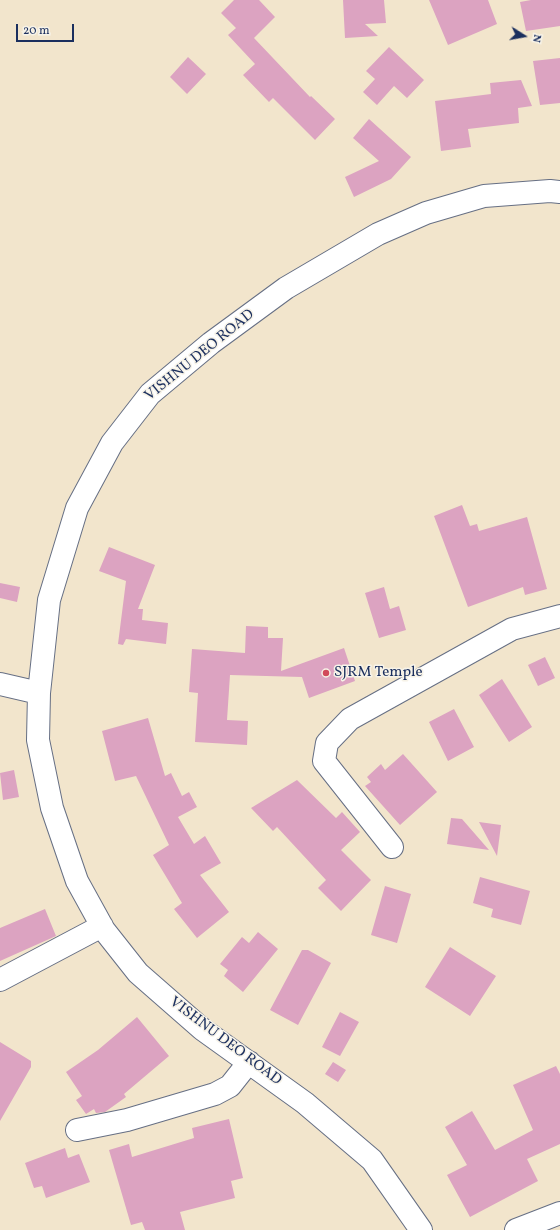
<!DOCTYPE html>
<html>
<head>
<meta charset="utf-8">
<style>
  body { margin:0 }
  #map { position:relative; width:560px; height:1230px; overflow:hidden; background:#f2e5cc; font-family:Vollkorn,serif }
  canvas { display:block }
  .north { position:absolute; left:504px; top:16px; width:40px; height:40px; -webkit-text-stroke:3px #f7f3e8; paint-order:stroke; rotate:101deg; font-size:11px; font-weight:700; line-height:16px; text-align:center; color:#1b2f5e }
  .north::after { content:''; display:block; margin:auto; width:14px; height:18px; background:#1b2f5e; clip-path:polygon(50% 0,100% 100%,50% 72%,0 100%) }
  .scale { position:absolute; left:16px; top:24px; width:58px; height:18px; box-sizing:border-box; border:2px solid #1b2f5e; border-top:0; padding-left:5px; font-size:12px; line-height:14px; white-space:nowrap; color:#1b2f5e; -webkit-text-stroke:3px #f7f3e8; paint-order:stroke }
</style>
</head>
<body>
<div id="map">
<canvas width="560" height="1230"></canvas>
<div class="north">N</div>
<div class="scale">20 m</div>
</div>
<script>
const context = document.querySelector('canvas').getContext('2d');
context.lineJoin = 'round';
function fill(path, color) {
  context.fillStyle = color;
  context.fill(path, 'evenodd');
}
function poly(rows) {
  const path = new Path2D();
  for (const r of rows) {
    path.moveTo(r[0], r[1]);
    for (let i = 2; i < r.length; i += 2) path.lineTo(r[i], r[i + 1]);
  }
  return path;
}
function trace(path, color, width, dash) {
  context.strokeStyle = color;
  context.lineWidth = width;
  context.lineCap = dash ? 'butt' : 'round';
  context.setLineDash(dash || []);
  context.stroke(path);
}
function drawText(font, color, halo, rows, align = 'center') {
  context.font = font + ' Vollkorn,serif';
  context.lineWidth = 3;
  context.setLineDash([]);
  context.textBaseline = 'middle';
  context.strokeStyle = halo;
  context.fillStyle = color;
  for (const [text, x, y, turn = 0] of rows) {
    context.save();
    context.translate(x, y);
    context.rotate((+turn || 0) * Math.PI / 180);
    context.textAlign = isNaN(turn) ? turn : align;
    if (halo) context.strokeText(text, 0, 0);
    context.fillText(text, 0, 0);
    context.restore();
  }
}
const building = poly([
  [234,0,259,0,275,17,254,38,310,97,311,96,335,119,315,140,273,98,269,102,243,75,255,64,228,35,236,28,221,13],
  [343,0,384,0,386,23,365,24,378,36,345,38],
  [429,0,488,0,497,24,448,45],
  [531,0,560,0,560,26,526,31,520,2],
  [389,47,424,80,407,98,394,86,377,105,363,92,375,79,366,71],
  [188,57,206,74,187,94,170,77],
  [560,58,560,103,540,105,533,61],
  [521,80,532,106,518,108,519,123,468,129,471,147,441,151,435,101,491,94,490,83],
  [369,119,411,157,391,179,354,197,345,177,379,161,353,138],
  [462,505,470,526,477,524,479,531,527,517,547,589,525,595,523,587,468,607,434,516],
  [109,547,155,565,138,609,143,609,142,620,168,623,166,644,126,639,123,645,118,644,126,581,99,571],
  [0,583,20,587,17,602,0,598],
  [384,587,390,609,399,606,406,630,379,638,365,593],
  [246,626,268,627,268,638,283,638,281,671,344,648,355,681,309,698,302,677,230,675,227,720,248,721,247,745,195,742,198,693,189,692,192,649,245,653],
  [545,657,555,678,538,686,528,665],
  [502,679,532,727,509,742,479,695],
  [454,709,474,747,448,761,429,722],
  [148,718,165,776,171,773,182,796,189,792,197,807,178,817,194,844,205,836,221,863,200,875,229,912,197,938,174,909,182,903,153,855,169,845,136,776,115,781,102,731],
  [403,754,437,792,400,825,365,786,371,782,367,777,381,764,385,770],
  [14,770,19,797,3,800,0,773],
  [297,780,336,818,342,812,360,832,341,850,371,880,341,911,318,888,326,880,277,827,273,831,251,808],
  [451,818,462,819,489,850,447,844],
  [479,822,501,825,497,856],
  [480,877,530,891,521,925,491,917,493,909,473,903],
  [385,886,411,894,397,943,371,935],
  [45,909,56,936,0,961,0,928],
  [258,932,278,949,243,992,224,976,228,970,220,964,242,937,249,943],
  [450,947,496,976,470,1016,425,987],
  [302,950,308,950,331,963,298,1025,270,1010],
  [340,1012,359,1022,340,1056,322,1047],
  [137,1017,169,1056,124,1094,126,1097,105,1112,96,1113,94,1109,86,1114,76,1100,82,1096,66,1072,98,1050],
  [0,1042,31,1061,31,1067,0,1121],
  [333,1062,346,1070,338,1082,325,1074],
  [556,1066,560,1074,560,1144,527,1159,538,1181,470,1217,447,1175,467,1165,445,1127,472,1111,495,1150,533,1130,513,1085],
  [229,1119,243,1178,231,1181,235,1198,180,1212,185,1230,145,1230,142,1222,131,1225,109,1150,129,1144,132,1157,194,1138,192,1128],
  [65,1148,68,1158,79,1154,90,1182,46,1198,42,1186,34,1188,25,1163]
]);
const minor = poly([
  [0,684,39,693],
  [392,847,324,761,327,743,350,719,512,629,560,616],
  [0,980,102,926],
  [77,1130,127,1120,215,1094,230,1086,249,1062],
  [421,1230,372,1160,305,1103,202,1029,138,973,104,930,77,881,52,808,38,740,39,693,49,600,77,508,112,443,150,394,211,343,286,288,378,234,426,213,484,196,550,191,560,192],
  [516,1230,560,1213]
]);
const markers = [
  [326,673,4,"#d1495b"]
];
const streetNames = [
  ["VISHNU DEO ROAD",200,356,-39],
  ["VISHNU DEO ROAD",225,1042,37]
];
const poiNames = [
  ["SJRM Temple",334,673]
];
fill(building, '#dca3c1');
trace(minor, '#666f84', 24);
trace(minor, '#fff', 22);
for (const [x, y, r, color] of markers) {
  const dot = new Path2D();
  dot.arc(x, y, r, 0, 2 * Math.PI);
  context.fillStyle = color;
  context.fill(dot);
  trace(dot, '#f7f3e8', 1.5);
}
drawText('15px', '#1b2f5e', '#f7f3e8', streetNames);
drawText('15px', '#1b2f5e', '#f7f3e8', poiNames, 'left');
</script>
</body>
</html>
